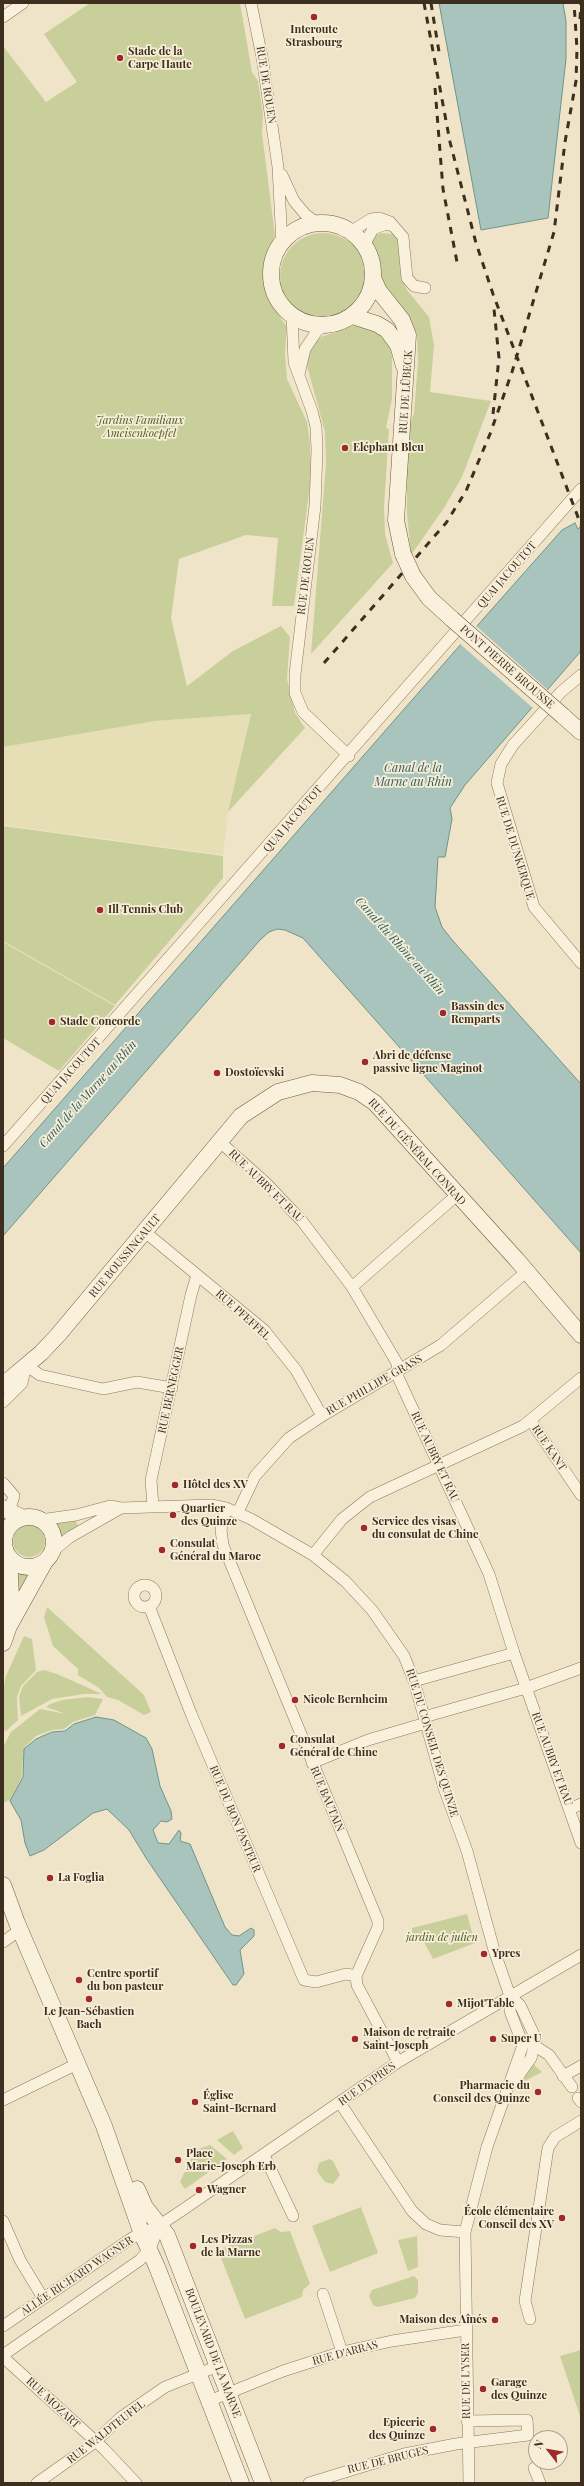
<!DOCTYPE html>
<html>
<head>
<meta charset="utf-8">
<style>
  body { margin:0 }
  #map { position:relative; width:584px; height:2486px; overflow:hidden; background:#f0e4c8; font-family:"Playfair Display",serif }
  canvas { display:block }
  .frame { position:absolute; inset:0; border:4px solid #3d2e20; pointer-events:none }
  .north { position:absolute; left:528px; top:2430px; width:40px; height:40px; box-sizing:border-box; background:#f7eed8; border:1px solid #ada18e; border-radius:50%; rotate:301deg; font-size:11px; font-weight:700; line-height:16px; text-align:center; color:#3d2e20 }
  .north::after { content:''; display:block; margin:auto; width:14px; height:18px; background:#9e2a2b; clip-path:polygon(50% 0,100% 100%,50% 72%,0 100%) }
</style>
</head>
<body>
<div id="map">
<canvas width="584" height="2486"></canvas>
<div class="frame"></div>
<div class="north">N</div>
</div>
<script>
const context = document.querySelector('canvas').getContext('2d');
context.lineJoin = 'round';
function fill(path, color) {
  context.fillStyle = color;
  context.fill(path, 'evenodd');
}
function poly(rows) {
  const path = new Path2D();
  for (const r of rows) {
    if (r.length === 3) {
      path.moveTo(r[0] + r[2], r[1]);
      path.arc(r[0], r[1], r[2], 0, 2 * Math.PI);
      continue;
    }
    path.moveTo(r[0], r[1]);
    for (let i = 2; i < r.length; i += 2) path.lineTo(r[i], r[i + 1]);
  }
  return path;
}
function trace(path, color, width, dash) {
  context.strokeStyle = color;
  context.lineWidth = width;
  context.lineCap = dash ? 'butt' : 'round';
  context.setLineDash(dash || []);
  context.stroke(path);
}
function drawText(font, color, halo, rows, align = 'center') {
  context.font = font + ' "Playfair Display",serif';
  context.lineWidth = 3.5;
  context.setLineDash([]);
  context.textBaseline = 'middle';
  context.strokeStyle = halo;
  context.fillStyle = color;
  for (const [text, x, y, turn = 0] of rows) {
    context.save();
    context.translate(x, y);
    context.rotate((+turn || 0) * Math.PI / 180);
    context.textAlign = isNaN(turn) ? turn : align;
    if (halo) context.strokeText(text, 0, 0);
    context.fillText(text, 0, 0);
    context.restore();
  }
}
const farmland = poly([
  [251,714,228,812,223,855,3,825,3,747,155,721]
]);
const green = poly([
  [90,3,240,3,252,72,258,81,263,114,262,133,275,236,266,254,263,269,264,283,274,308,287,327,285,353,287,379,307,422,310,444,311,478,294,606,272,606,278,538,246,535,179,559,171,618,187,686,233,651,281,626,290,637,287,679,295,713,305,728,228,812,251,714,155,721,3,747,3,46,46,102,77,82,44,34],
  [323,276,43],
  [381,233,392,234,399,238,402,278,407,290,429,317,434,345,430,392,491,401,462,477,444,508,411,555,407,513,407,465,410,423,414,413,418,362,417,334,412,323,386,293,380,279,380,266,372,242,374,236],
  [356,325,368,326,388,340,392,356,392,399,386,428,389,429,384,507,385,534,393,563,311,654,326,464,325,432,306,362,312,346,321,337],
  [3,826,223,856,223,878,115,1005,3,941],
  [3,942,115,1006,59,1071,3,1038],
  [75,1519,78,1526,58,1541,52,1524],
  [29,1541,16],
  [16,1569,31,1571,22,1593,16,1591],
  [47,1607,144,1695,151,1712,144,1715,118,1700,107,1697,99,1688,78,1675,78,1669,53,1646,44,1617],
  [24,1636,32,1639,36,1670,21,1686,17,1697,18,1720,6,1731,3,1730,3,1691,6,1676],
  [44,1670,57,1674,102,1694,84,1694,52,1699,21,1716,19,1697,23,1686,37,1672],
  [88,1697,103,1699,95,1715,73,1722,64,1729,52,1730,36,1736,24,1748,21,1779,10,1800,3,1803,4,1745,11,1732,40,1709,66,1714,46,1707,50,1704,62,1700],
  [467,1914,475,1943,433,1959,423,1940,412,1934,412,1928],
  [532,2063,542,2072,525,2081,523,2080,526,2076,525,2072],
  [233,2131,243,2148,234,2155,217,2140],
  [210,2145,227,2159,185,2189,180,2182,195,2150],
  [329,2159,333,2161,340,2175,333,2184,325,2182,317,2171,319,2163],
  [361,2207,378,2253,330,2272,312,2226],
  [275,2228,281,2232,290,2231,310,2284,303,2290,302,2297,245,2319,218,2250],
  [417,2236,418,2267,408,2271,398,2240],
  [414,2276,418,2280,418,2293,415,2298,378,2307,373,2305,369,2296,372,2290],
  [581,2350,581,2419,560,2356]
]);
const water = poly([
  [439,3,563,3,566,21,566,59,548,218,481,230,439,3],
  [575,523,578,529,581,526,581,651,465,785,450,808,452,819,445,857,438,857,435,907,442,927,453,941,581,1084,581,1253,303,938,285,930,277,929,269,932,260,940,3,1236,3,1168,461,644,562,530,575,523],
  [96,1717,114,1720,146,1738,152,1749,160,1786,171,1811,172,1819,167,1822,161,1821,153,1830,158,1843,169,1844,179,1830,181,1833,180,1841,190,1844,225,1927,232,1935,239,1936,251,1928,254,1930,254,1936,240,1950,244,1974,236,1985,233,1985,146,1858,129,1830,107,1809,93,1813,44,1850,30,1856,25,1843,21,1820,10,1801,23,1777,24,1749,36,1739,52,1732,65,1731,74,1724,96,1717]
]);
const pier = poly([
  [475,625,549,691,534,709,459,643]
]);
const street = poly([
  [251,3,262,57,278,167,282,244],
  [3,17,23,3],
  [282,175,294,201,305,214,318,224],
  [350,232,371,219,379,218,390,222,403,237,407,278,414,286,425,288],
  [364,245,373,229,386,224,393,226],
  [292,315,294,362,312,411,316,427,317,450,315,506,295,674,295,693,303,712,349,756],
  [299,374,305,349,317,331,325,325],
  [581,675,561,692,513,745,501,764,497,783,534,907,581,963],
  [219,1141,266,1183,302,1221,352,1287,397,1363,398,1377,489,1574,514,1653,581,1843],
  [3,1146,581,489],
  [145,1232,264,1330,296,1370,322,1416],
  [352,1287,457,1195],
  [26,1365,40,1375,103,1389,137,1382,172,1388],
  [3,1402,22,1383,26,1365],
  [531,1421,581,1495],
  [3,1483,14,1496,9,1511],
  [153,1506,151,1480,191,1295,197,1275],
  [226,1508,221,1530,223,1545,378,1921,378,1927,356,1976,357,1985,398,2062],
  [238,1512,255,1476,289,1438,322,1416,441,1345,527,1271],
  [40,1520,76,1515,110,1506,121,1508,211,1505,226,1508,251,1519,313,1555,345,1581,372,1610,404,1656,414,1681,444,1788,467,1851,494,1950,510,1996,510,2011,523,2045,487,2147,465,2232,469,2483],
  [52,1552,70,1537,121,1508],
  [313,1555,342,1519,370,1497,523,1426,581,1378],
  [145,1596,11],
  [149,1606,192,1716,304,1980,316,1982,346,1974,356,1976],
  [414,1681,514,1653],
  [424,1717,526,1688,581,1668],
  [312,1763,368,1740,426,1723],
  [570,1809,581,1804],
  [3,1942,20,1930],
  [510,1996,520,2005,536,2039,531,2058,514,2082],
  [529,2042,549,2055,572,2087],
  [563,2076,581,2066],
  [578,2098,581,2102],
  [3,2100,77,2064],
  [340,2103,412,2211,426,2224,440,2230,465,2232],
  [264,2155,293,2216],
  [3,2221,20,2260,43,2298],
  [323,2294,342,2352],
  [530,2319,525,2301,548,2148,555,2137,581,2121],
  [3,2326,132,2238,160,2225,181,2211,398,2062,581,1955],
  [3,2355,140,2260,150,2248,160,2225],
  [3,2357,104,2449,136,2483],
  [209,2401,283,2371,342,2352,392,2341,466,2330],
  [534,2468,540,2483],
  [37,2483,95,2442,120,2418,165,2387,218,2366],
  [309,2483,404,2454,456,2444,528,2435,527,2420,467,2421]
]);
const secondary = poly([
  [322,274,51],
  [373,278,379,291,402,320,408,335,396,520,403,554],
  [352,316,377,324,387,330,398,345,404,366],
  [413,576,429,598,452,619],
  [563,716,581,732],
  [3,1385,41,1353,58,1335,241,1116,278,1092,312,1083,340,1085,359,1092,375,1103,517,1260,581,1335],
  [3,1508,23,1518],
  [29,1542,25],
  [9,1558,11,1596,9,1622],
  [3,1643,9,1626,44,1563],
  [3,1885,17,1923,104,2126,142,2234,157,2267,241,2483],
  [137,2189,145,2207,167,2235,263,2483]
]);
const rail = poly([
  [424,3,450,142,476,243,493,294,581,525],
  [431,3,440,58],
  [580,19,581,3],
  [435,88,443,189,457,262],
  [493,414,499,358,494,309],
  [324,663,446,523,466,491,490,434,512,372,554,232,565,142,576,81,577,49,574,3]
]);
const secondaryBridge = poly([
  [403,554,413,576],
  [452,619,563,716]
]);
const markers = [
  [314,17,4,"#9e2a2b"],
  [120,58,4,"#9e2a2b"],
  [345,448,4,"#9e2a2b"],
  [100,910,4,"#9e2a2b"],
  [443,1013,4,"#9e2a2b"],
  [52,1022,4,"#9e2a2b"],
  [365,1062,4,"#9e2a2b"],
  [217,1073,4,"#9e2a2b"],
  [175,1485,4,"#9e2a2b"],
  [173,1515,4,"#9e2a2b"],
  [364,1528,4,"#9e2a2b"],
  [162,1550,4,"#9e2a2b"],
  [295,1700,4,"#9e2a2b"],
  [282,1746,4,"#9e2a2b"],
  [50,1878,4,"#9e2a2b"],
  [484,1954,4,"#9e2a2b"],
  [79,1980,4,"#9e2a2b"],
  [89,1999,4,"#9e2a2b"],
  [449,2004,4,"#9e2a2b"],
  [355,2039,4,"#9e2a2b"],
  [493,2039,4,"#9e2a2b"],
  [538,2092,4,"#9e2a2b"],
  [195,2102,4,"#9e2a2b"],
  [178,2160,4,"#9e2a2b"],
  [199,2190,4,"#9e2a2b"],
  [562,2218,4,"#9e2a2b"],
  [193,2246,4,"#9e2a2b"],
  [495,2320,4,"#9e2a2b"],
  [483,2389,4,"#9e2a2b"],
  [433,2429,4,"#9e2a2b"]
];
const poiNames = [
  ["Interoute",314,30,"center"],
  ["Strasbourg",314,43,"center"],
  ["Stade de la",128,52],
  ["Carpe Haute",128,65],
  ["Eléphant Bleu",353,448],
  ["Ill Tennis Club",108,910],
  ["Bassin des",451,1007],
  ["Remparts",451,1020],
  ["Stade Concorde",60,1022],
  ["Abri de défense",373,1056],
  ["passive ligne Maginot",373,1069],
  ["Dostoïevski",225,1073],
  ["Hôtel des XV",183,1485],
  ["Quartier",181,1509],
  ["des Quinze",181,1522],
  ["Service des visas",372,1522],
  ["du consulat de Chine",372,1535],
  ["Consulat",170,1544],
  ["Général du Maroc",170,1557],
  ["Nicole Bernheim",303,1700],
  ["Consulat",290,1740],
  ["Général de Chine",290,1753],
  ["La Foglia",58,1878],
  ["Ypres",492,1954],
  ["Centre sportif",87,1974],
  ["du bon pasteur",87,1987],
  ["Mijot'Table",457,2004],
  ["Le Jean-Sébastien",89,2012,"center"],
  ["Bach",89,2025,"center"],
  ["Maison de retraite",363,2033],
  ["Saint-Joseph",363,2046],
  ["Super U",501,2039],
  ["Pharmacie du",530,2086,"right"],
  ["Conseil des Quinze",530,2099,"right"],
  ["Église",203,2096],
  ["Saint-Bernard",203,2109],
  ["Place",186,2154],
  ["Marie-Joseph Erb",186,2167],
  ["Wagner",207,2190],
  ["École élémentaire",554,2212,"right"],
  ["Conseil des XV",554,2225,"right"],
  ["Les Pizzas",201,2240],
  ["de la Marne",201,2253],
  ["Maison des Aînés",487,2320,"right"],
  ["Garage",491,2383],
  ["des Quinze",491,2396],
  ["Epicerie",425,2423,"right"],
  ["des Quinze",425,2436,"right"]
];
const streetNames = [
  ["RUE DE ROUEN",266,85,81],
  ["RUE DE LÜBECK",406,392,-86],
  ["QUAI JACOUTOT",507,575,-49],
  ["RUE DE ROUEN",306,576,-83],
  ["PONT PIERRE BROUSSE",507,667,41],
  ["QUAI JACOUTOT",293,819,-49],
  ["RUE DE DUNKERQUE",515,848,73],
  ["QUAI JACOUTOT",71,1071,-48],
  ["RUE DU GÉNÉRAL CONRAD",417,1152,48],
  ["RUE AUBRY ET RAU",266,1186,44],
  ["RUE BOUSSINGAULT",125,1256,-50],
  ["RUE PFEFFEL",243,1315,42],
  ["RUE PHILLIPE GRASS",374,1385,-30],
  ["RUE BERNEGGER",171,1390,-78],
  ["RUE KANT",549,1448,56],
  ["RUE AUBRY ET RAU",435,1457,65],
  ["RUE DU CONSEIL DES QUINZE",432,1743,73],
  ["RUE AUBRY ET RAU",552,1759,70],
  ["RUE BAUTAIN",327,1799,67],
  ["RUE DU BON PASTEUR",235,1819,67],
  ["RUE D'YPRES",367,2084,-35],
  ["ALLÉE RICHARD WAGNER",77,2276,-34],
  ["BOULEVARD DE LA MARNE",213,2353,69],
  ["RUE D'ARRAS",345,2353,-15],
  ["RUE DE L'YSER",466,2381,-91],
  ["RUE MOZART",53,2403,43],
  ["RUE WALDTEUFEL",106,2432,-38],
  ["RUE DE BRUGES",388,2460,-14]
];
const parkNames = [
  ["Jardins Familiaux",140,421],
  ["Ameisenkoepfel",140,434],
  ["jardin de julien",442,1938]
];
const waterNames = [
  ["Canal de la",413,768],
  ["Marne au Rhin",413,782],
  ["Canal du Rhône au Rhin",400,946,48],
  ["Canal de la Marne au Rhin",88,1094,-48]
];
fill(farmland, '#e6deb5');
fill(green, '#c9cf9b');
fill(water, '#a9c4bc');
trace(water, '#6f938a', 1);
fill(pier, '#f0e4c8');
trace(street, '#8d765c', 12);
trace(secondary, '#6f573f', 17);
trace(street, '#faf1dc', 11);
trace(secondary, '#faf1dc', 16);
trace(rail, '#3d2e20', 3, [7, 7]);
trace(secondaryBridge, '#6f573f', 17, []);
trace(secondaryBridge, '#faf1dc', 16);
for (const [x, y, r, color] of markers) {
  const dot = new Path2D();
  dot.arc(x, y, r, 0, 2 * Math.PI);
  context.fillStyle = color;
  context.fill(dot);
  trace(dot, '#f7eed8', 1.5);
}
drawText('bold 11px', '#3d2e20', '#f7eed8', poiNames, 'left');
drawText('11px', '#3d2e20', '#f7eed8', streetNames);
drawText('italic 11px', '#4d5a26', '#f7eed8', parkNames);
drawText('italic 12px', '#2f5d5a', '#f7eed8', waterNames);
</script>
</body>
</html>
